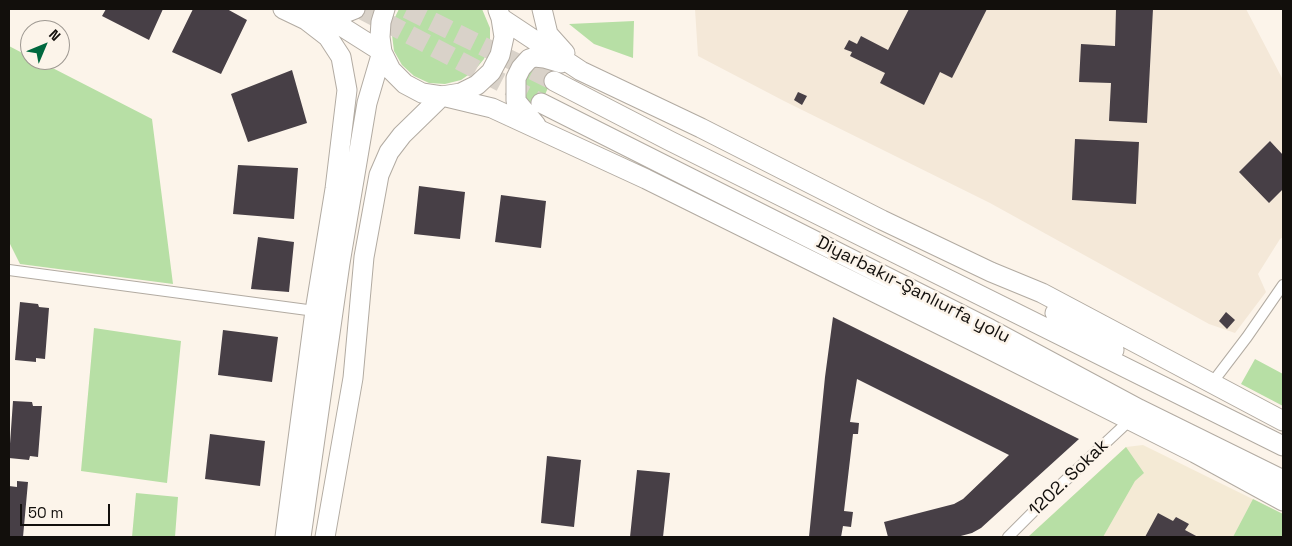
<!DOCTYPE html>
<html>
<head>
<meta charset="utf-8">
<style>
  body { margin:0 }
  #map { position:relative; width:1292px; height:546px; overflow:hidden; background:#fcf4ea; font-family:"Space Grotesk",sans-serif }
  canvas { display:block }
  .frame { position:absolute; inset:0; border:10px solid #120f0c; pointer-events:none }
  .north { position:absolute; left:20px; top:20px; width:50px; height:50px; box-sizing:border-box; background:#fcf4ea; border:1px solid #9e9891; border-radius:50%; rotate:45deg; font-size:14px; font-weight:700; line-height:20px; text-align:center; color:#120f0c }
  .north::after { content:''; display:block; margin:auto; width:18px; height:22px; background:#00683f; clip-path:polygon(50% 0,100% 100%,50% 72%,0 100%) }
  .scale { position:absolute; left:20px; top:504px; width:90px; height:22px; box-sizing:border-box; border:2px solid #120f0c; border-top:0; padding-left:6px; font-size:15px; line-height:18px; white-space:nowrap; color:#120f0c; -webkit-text-stroke:4px #fcf4ea; paint-order:stroke }
</style>
</head>
<body>
<div id="map">
<canvas width="1292" height="546"></canvas>
<div class="frame"></div>
<div class="north">N</div>
<div class="scale">50 m</div>
</div>
<script>
const context = document.querySelector('canvas').getContext('2d');
context.lineJoin = 'round';
function fill(path, color) {
  context.fillStyle = color;
  context.fill(path, 'evenodd');
}
function poly(rows) {
  const path = new Path2D();
  for (const r of rows) {
    path.moveTo(r[0], r[1]);
    for (let i = 2; i < r.length; i += 2) path.lineTo(r[i], r[i + 1]);
  }
  return path;
}
function trace(path, color, width, dash) {
  context.strokeStyle = color;
  context.lineWidth = width;
  context.lineCap = dash ? 'butt' : 'round';
  context.setLineDash(dash || []);
  context.stroke(path);
}
function drawText(font, color, halo, rows, align = 'center') {
  context.font = font + ' "Space Grotesk",sans-serif';
  context.lineWidth = 5;
  context.setLineDash([]);
  context.textBaseline = 'middle';
  context.strokeStyle = halo;
  context.fillStyle = color;
  for (const [text, x, y, turn = 0] of rows) {
    context.save();
    context.translate(x, y);
    context.rotate((+turn || 0) * Math.PI / 180);
    context.textAlign = isNaN(turn) ? turn : align;
    if (halo) context.strokeText(text, 0, 0);
    context.fillText(text, 0, 0);
    context.restore();
  }
}
const built = poly([
  [695,9,1246,9,1283,80,1283,237,1280,239,1258,274,1266,292,1235,333,1209,324,990,203,784,101,698,56]
]);
const medical = poly([
  [1143,445,1283,514,1283,537,1028,537,1126,447]
]);
const green = poly([
  [399,9,482,9,490,28,490,44,484,59,474,71,461,80,445,84,429,83,414,76,402,65,394,51,392,35,394,19],
  [634,21,633,58,594,44,569,24],
  [9,46,30,57,30,60,37,60,152,119,173,284,20,264,9,242],
  [539,67,556,69,538,111,528,103,522,94,522,86,529,72],
  [94,328,181,341,167,483,81,471],
  [1255,359,1283,374,1283,406,1241,384],
  [1126,447,1144,473,1135,481,1103,537,1028,537],
  [136,493,178,497,175,537,132,537],
  [1253,499,1283,514,1283,537,1233,537]
]);
const building = poly([
  [106,9,163,9,149,40,102,16],
  [193,9,227,9,247,20,221,74,172,52],
  [909,9,987,9,952,78,940,72,924,105,880,83,885,73,850,56,852,52,844,49,849,40,857,44,861,36,888,50],
  [1116,9,1153,9,1147,123,1109,121,1111,83,1079,82,1081,44,1115,46],
  [292,70,307,123,248,142,231,94],
  [798,92,807,96,802,105,794,100],
  [1075,139,1139,142,1136,204,1072,200],
  [1270,141,1283,155,1283,189,1269,203,1239,172],
  [238,165,298,168,294,219,233,214],
  [419,186,465,192,460,239,414,234],
  [501,195,546,201,541,248,495,242],
  [258,237,294,242,289,292,251,289],
  [20,302,38,304,39,307,49,308,45,359,36,358,36,362,15,360],
  [1226,312,1235,320,1227,329,1219,321],
  [833,317,1079,439,981,528,972,533,957,537,888,537,884,522,954,504,963,499,1009,455,857,379,850,422,859,423,858,434,853,434,844,511,853,512,851,527,843,526,841,537,809,537,825,377],
  [223,330,278,337,272,382,218,375],
  [13,401,32,402,33,406,42,406,38,457,30,456,29,460,9,458],
  [210,434,265,441,260,486,205,479],
  [547,456,581,460,574,527,541,523],
  [637,470,670,473,663,537,630,537],
  [17,481,28,482,23,537,9,537,9,486,17,487],
  [1158,513,1173,521,1176,517,1189,524,1185,530,1198,537,1145,537]
]);
const highwayTunnel = poly([
  [360,9,541,103],
  [407,9,554,81]
]);
const street = poly([
  [9,270,315,311],
  [1212,383,1247,337,1283,285],
  [1008,537,1052,493,1130,420]
]);
const highway = poly([
  [283,9,306,20,328,37,341,57,347,90,335,189,315,311,285,537],
  [325,9,345,13,355,9],
  [385,9,381,22,380,37,382,52,391,70,405,84,422,93,442,96,461,93,477,85,491,72,500,55,504,37,501,18,498,10],
  [542,9,548,34,565,53],
  [501,18,581,71,701,128,882,220,991,272,1042,293,1283,421],
  [554,81,670,141,1283,446],
  [541,103,990,329,1139,409,1283,480],
  [536,125,516,101,516,78,521,68,529,59,535,57,544,58,561,63],
  [1055,313,1114,350],
  [301,537,340,263,367,103,382,52,314,9],
  [325,537,353,378,364,257,379,175,389,152,402,135,442,96,492,108,646,179,987,348,1195,453,1283,501]
]);
const streetNames = [
  ["Diyarbakır-Şanlıurfa yolu",913,290,27],
  ["1202. Sokak",1069,478,-44]
];
fill(built, '#f4e8d8');
fill(medical, '#f4ead5');
fill(green, '#b7dfa5');
fill(building, '#473f46');
trace(highwayTunnel, '#d9d2c9', 19, [19, 9]);
trace(street, '#b2aba2', 12);
trace(highway, '#b2aba2', 21);
trace(street, '#fff', 10);
trace(highway, '#fff', 19);
drawText('18px', '#120f0c', '#fcf4ea', streetNames);
</script>
</body>
</html>
